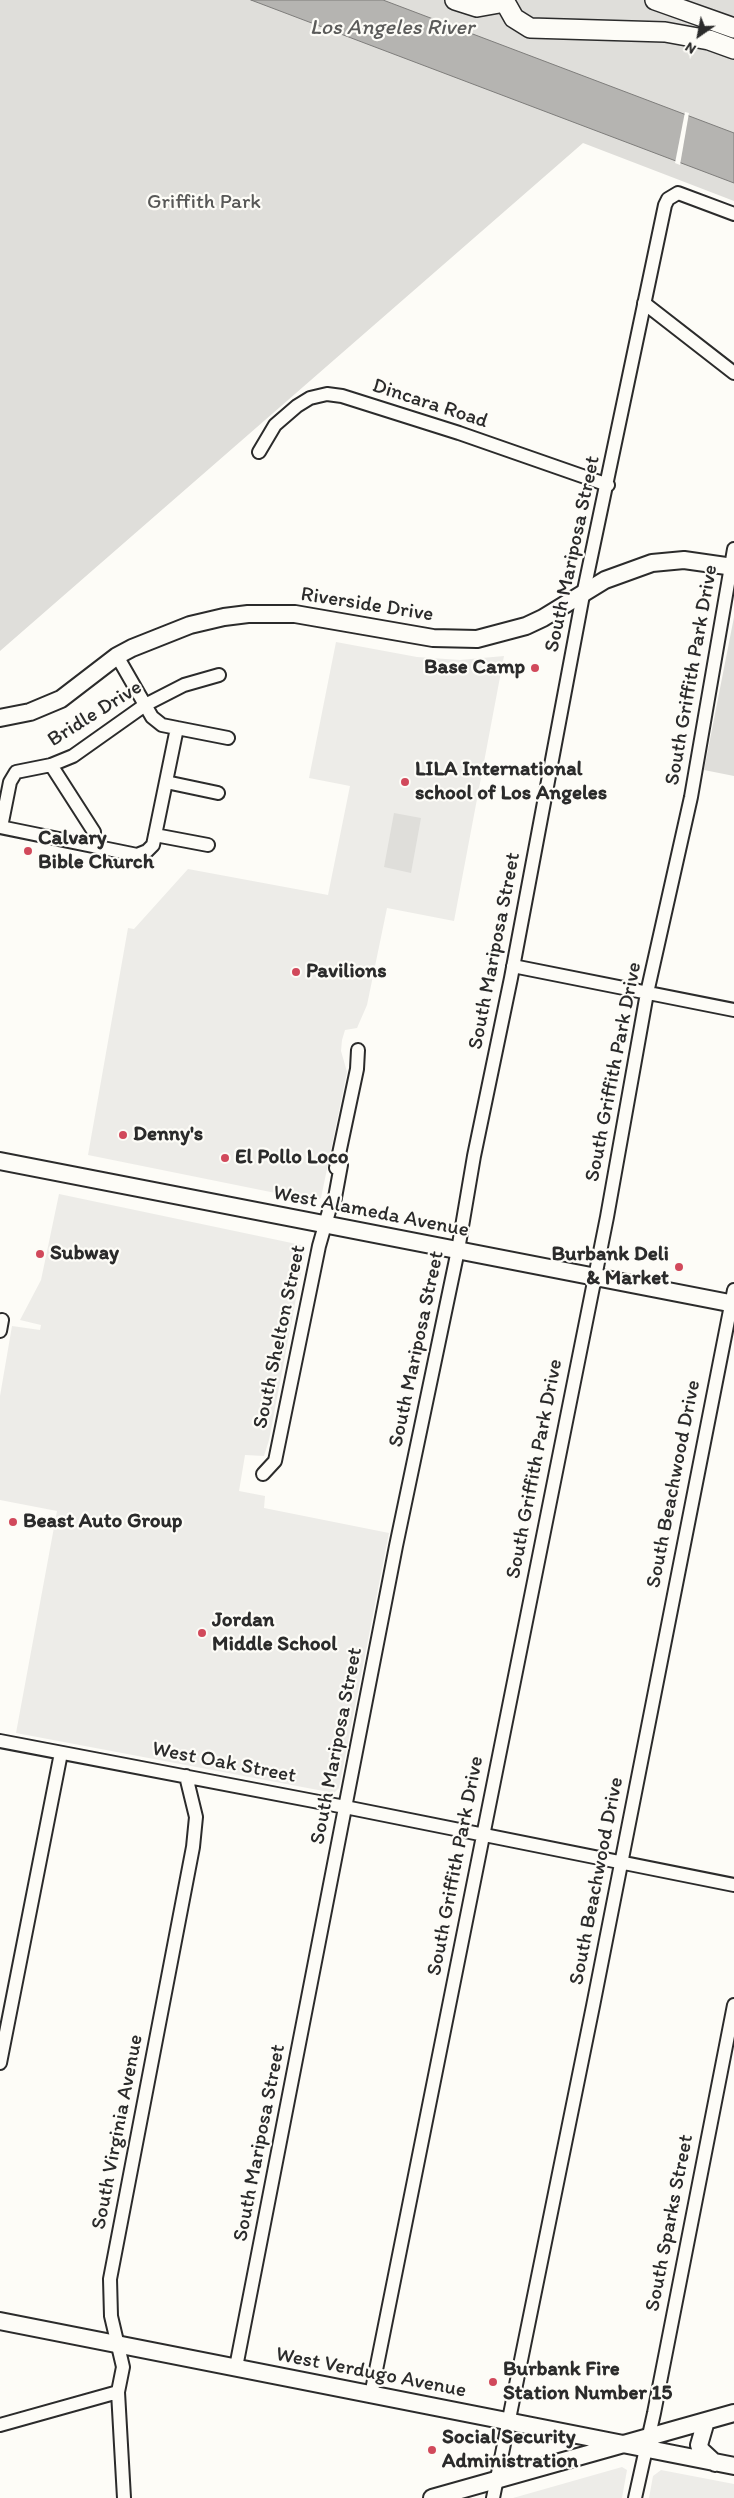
<!DOCTYPE html>
<html>
<head>
<meta charset="utf-8">
<style>
  body { margin:0 }
  #map { position:relative; width:734px; height:2498px; overflow:hidden; background:#fdfcf7; font-family:Itim,sans-serif }
  canvas { display:block }
  .north { position:absolute; left:674px; top:10px; width:50px; height:50px; -webkit-text-stroke:4px #fdfcf7; paint-order:stroke; rotate:213deg; font-size:14px; font-weight:700; line-height:20px; text-align:center; color:#2b2b2b }
  .north::after { content:''; display:block; margin:auto; width:18px; height:22px; background:#2b2b2b; clip-path:polygon(50% 0,100% 100%,50% 72%,0 100%) }
</style>
</head>
<body>
<div id="map">
<canvas width="734" height="2498"></canvas>
<div class="north">N</div>
</div>
<script>
const context = document.querySelector('canvas').getContext('2d');
context.lineJoin = 'round';
function fill(path, color) {
  context.fillStyle = color;
  context.fill(path, 'evenodd');
}
function poly(rows) {
  const path = new Path2D();
  for (const r of rows) {
    path.moveTo(r[0], r[1]);
    for (let i = 2; i < r.length; i += 2) path.lineTo(r[i], r[i + 1]);
  }
  return path;
}
function trace(path, color, width, dash) {
  context.strokeStyle = color;
  context.lineWidth = width;
  context.lineCap = dash ? 'butt' : 'round';
  context.setLineDash(dash || []);
  context.stroke(path);
}
function drawText(font, color, halo, rows, align = 'center') {
  context.font = font + ' Itim,sans-serif';
  context.lineWidth = 4.5;
  context.setLineDash([]);
  context.textBaseline = 'middle';
  context.strokeStyle = halo;
  context.fillStyle = color;
  for (const [text, x, y, turn = 0] of rows) {
    context.save();
    context.translate(x, y);
    context.rotate((+turn || 0) * Math.PI / 180);
    context.textAlign = isNaN(turn) ? turn : align;
    if (halo) context.strokeText(text, 0, 0);
    context.fillText(text, 0, 0);
    context.restore();
  }
}
const built = poly([
  [336,642,417,657,460,660,504,656,454,921,387,908,367,1005,357,1028,345,1030,342,1040,341,1051,347,1072,321,1198,315,1201,88,1155,128,928,134,929,188,869,328,895,350,786,309,778],
  [59,1194,306,1246,269,1440,264,1456,245,1455,239,1491,265,1496,264,1508,389,1533,339,1788,334,1793,16,1733,57,1511,0,1500,0,1396,12,1326,40,1330,41,1325,20,1320,41,1280],
  [622,2467,627,2470,622,2498,513,2498],
  [661,2470,734,2484,734,2498,649,2498,653,2476]
]);
const green = poly([
  [0,0,734,0,734,201,583,143,0,651],
  [734,617,734,776,704,770],
  [394,813,421,818,411,873,384,867]
]);
const water = poly([
  [251,0,383,0,734,133,734,183,251,0]
]);
const pier = poly([
  [685,112,689,113,680,165,675,163]
]);
const minor = poly([
  [644,303,734,373],
  [259,452,275,425,297,406,310,398,327,394,342,396,459,433,608,485],
  [177,728,228,738],
  [51,765,94,832,92,845],
  [166,782,218,793],
  [0,827,137,855,147,851,153,845,177,728,162,725,152,717,117,656],
  [1,827,10,782,16,772,51,765,73,756,145,705,184,685,219,675],
  [155,835,208,845],
  [513,966,734,1010],
  [336,1168,357,1069,358,1050],
  [0,1331,2,1320],
  [263,1474,275,1461,319,1246,331,1204,334,1203,341,1165,340,1160],
  [0,1741,345,1807,734,1885],
  [0,2063,61,1753],
  [236,2367,396,1546,458,1250,474,1156,511,978,583,595,665,205,668,199,678,193,734,214],
  [371,2395,607,1217,647,993,691,797,734,549],
  [0,2425,118,2392],
  [124,2498,118,2392,123,2367,111,2316,110,2279,193,1847,196,1817,186,1776],
  [493,2498,593,2006,734,1290],
  [635,2498,654,2413,734,2005]
]);
const major = poly([
  [0,718,30,712,61,699,117,656,132,648,190,625,224,617,248,614,295,614,433,638,477,639,526,626,543,618,605,580,652,563,684,560,734,567],
  [0,1161,734,1304],
  [0,2321,734,2466],
  [706,2421,699,2445,701,2450,715,2463],
  [432,2498,734,2413]
]);
const highway = poly([
  [455,0,477,7,505,2,514,18,530,28,665,32,709,40,734,49],
  [655,0,734,28]
]);
const markers = [
  [535,668,5,"#d1495b"],
  [405,782,5,"#d1495b"],
  [28,851,5,"#d1495b"],
  [296,972,5,"#d1495b"],
  [123,1135,5,"#d1495b"],
  [225,1158,5,"#d1495b"],
  [40,1254,5,"#d1495b"],
  [679,1267,5,"#d1495b"],
  [13,1522,5,"#d1495b"],
  [202,1633,5,"#d1495b"],
  [493,2382,5,"#d1495b"],
  [432,2450,5,"#d1495b"]
];
const parkNames = [
  ["Griffith Park",204,203]
];
const streetNames = [
  ["Dincara Road",430,404,18],
  ["South Mariposa Street",573,554,-78],
  ["Riverside Drive",367,605,9],
  ["South Griffith Park Drive",692,675,-80],
  ["Bridle Drive",95,714,-32],
  ["South Mariposa Street",495,951,-79],
  ["South Griffith Park Drive",614,1072,-79],
  ["West Alameda Avenue",371,1212,11],
  ["South Shelton Street",280,1337,-78],
  ["South Mariposa Street",417,1349,-78],
  ["South Griffith Park Drive",535,1469,-79],
  ["South Beachwood Drive",674,1484,-79],
  ["South Mariposa Street",337,1746,-79],
  ["West Oak Street",224,1763,11],
  ["South Griffith Park Drive",456,1866,-79],
  ["South Beachwood Drive",597,1881,-79],
  ["South Virginia Avenue",118,2132,-79],
  ["South Mariposa Street",260,2143,-79],
  ["South Sparks Street",670,2223,-79],
  ["West Verdugo Avenue",371,2373,11]
];
const poiNames = [
  ["Base Camp",525,668,"right"],
  ["LILA International",415,770],
  ["school of Los Angeles",415,794],
  ["Calvary",38,839],
  ["Bible Church",38,863],
  ["Pavilions",306,972],
  ["Denny's",133,1135],
  ["El Pollo Loco",235,1158],
  ["Subway",50,1254],
  ["Burbank Deli",669,1255,"right"],
  ["& Market",669,1279,"right"],
  ["Beast Auto Group",23,1522],
  ["Jordan",212,1621],
  ["Middle School",212,1645],
  ["Burbank Fire",503,2370],
  ["Station Number 15",503,2394],
  ["Social Security",442,2438],
  ["Administration",442,2462]
];
const waterNames = [
  ["Los Angeles River",392,28]
];
fill(built, '#edece8');
fill(green, '#dfdeda');
fill(water, '#b5b4b1');
trace(water, '#7e7d7b', 1);
fill(pier, '#fdfcf7');
trace(minor, '#2b2b2b', 16);
trace(major, '#2b2b2b', 20);
trace(highway, '#2b2b2b', 22);
trace(minor, '#fdfcf7', 12);
trace(major, '#fdfcf7', 16);
trace(highway, '#fdfcf7', 19);
for (const [x, y, r, color] of markers) {
  const dot = new Path2D();
  dot.arc(x, y, r, 0, 2 * Math.PI);
  context.fillStyle = color;
  context.fill(dot);
  trace(dot, '#fdfcf7', 2);
}
drawText('21px', '#585857', '#fdfcf7', parkNames);
drawText('21px', '#2b2b2b', '#fdfcf7', streetNames);
drawText('bold 21px', '#2b2b2b', '#fdfcf7', poiNames, 'left');
drawText('italic 22px', '#5b5b5a', '#fdfcf7', waterNames);
</script>
</body>
</html>
